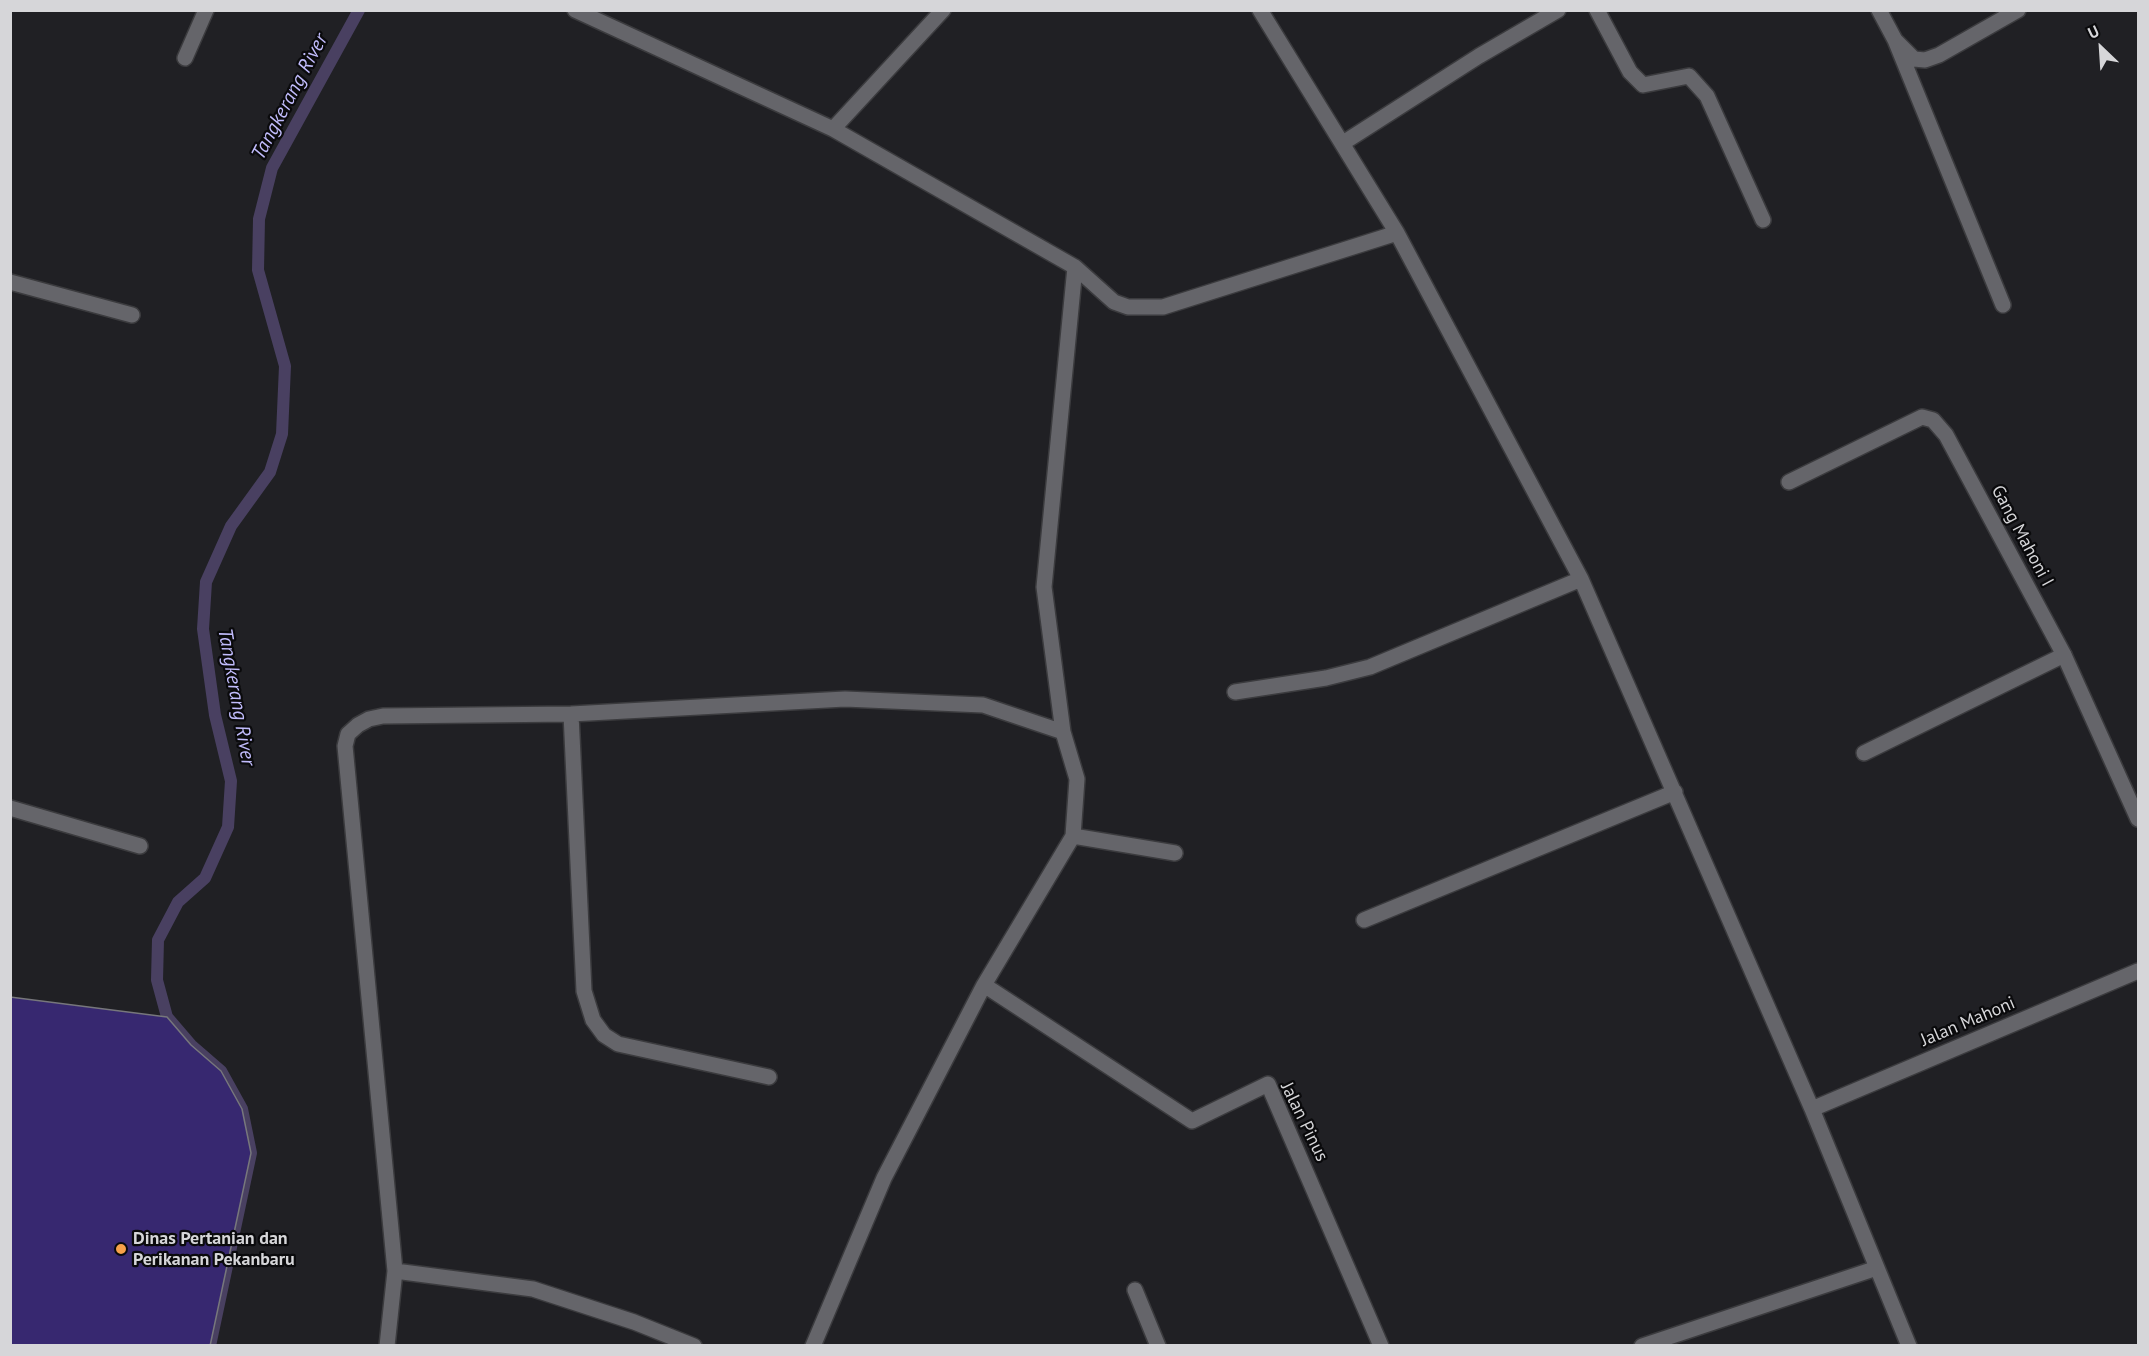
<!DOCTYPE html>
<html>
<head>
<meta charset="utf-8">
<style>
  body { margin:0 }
  #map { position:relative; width:2149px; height:1356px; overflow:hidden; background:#202024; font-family:"PT Sans",sans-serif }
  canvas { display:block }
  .frame { position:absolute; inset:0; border:12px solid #d6d6d9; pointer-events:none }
  .north { position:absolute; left:2071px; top:18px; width:60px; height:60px; -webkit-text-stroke:4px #0a0a0c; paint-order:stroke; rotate:335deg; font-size:16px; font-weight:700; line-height:24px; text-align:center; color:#d6d6d9 }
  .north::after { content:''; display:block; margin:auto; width:21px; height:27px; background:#d6d6d9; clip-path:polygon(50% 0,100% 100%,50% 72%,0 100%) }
</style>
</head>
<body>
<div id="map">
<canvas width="2149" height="1356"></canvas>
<div class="frame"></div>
<div class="north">U</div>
</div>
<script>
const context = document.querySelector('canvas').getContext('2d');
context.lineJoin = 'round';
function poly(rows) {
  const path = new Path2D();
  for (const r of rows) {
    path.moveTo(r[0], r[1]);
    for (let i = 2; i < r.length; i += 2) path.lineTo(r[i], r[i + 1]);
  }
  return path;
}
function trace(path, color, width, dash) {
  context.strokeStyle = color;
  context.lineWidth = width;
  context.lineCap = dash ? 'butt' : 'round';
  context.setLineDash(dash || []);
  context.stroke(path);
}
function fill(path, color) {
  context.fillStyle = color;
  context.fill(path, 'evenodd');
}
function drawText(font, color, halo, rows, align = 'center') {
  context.font = font + ' "PT Sans",sans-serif';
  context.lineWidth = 4.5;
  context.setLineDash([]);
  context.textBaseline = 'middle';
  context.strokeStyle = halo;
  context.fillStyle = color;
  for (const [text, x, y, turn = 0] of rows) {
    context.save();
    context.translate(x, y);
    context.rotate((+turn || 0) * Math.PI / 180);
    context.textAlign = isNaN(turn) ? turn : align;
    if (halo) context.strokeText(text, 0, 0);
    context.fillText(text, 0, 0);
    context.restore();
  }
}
const stream = poly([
  [210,1346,251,1153,242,1109,221,1071,191,1045,167,1017,157,980,158,940,178,902,205,878,228,827,231,781,215,715,203,629,206,582,231,526,270,472,282,434,285,366,258,270,259,219,272,168,359,10]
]);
const building = poly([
  [10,997,167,1017,191,1045,221,1071,242,1109,251,1153,210,1346,10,1346,10,997]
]);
const service = poly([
  [1864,753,2064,655]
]);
const minor = poly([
  [575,10,833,129,1075,267,1114,302,1128,307,1163,307,1397,233],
  [1260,10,1397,233,1581,579,1812,1109,1909,1346],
  [1597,10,1630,72,1643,85,1689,76,1707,96,1763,220],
  [1879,10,1895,40,1914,59,1925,60,1939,55,2018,10],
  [1895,40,2003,305],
  [185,58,206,10],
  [833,129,943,10],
  [1343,143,1479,56,1558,10],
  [10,282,132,315],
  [1789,482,1922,417,1933,420,1946,435,2064,655,2138,819],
  [1235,692,1326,678,1370,667,1581,579],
  [571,714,584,991,593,1020,604,1035,618,1044,769,1077],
  [10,808,140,846],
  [1073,836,1175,853],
  [1364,920,1675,792],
  [984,985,1192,1121,1268,1084,1381,1346],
  [1812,1109,2138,971],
  [395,1271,533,1289,634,1322,694,1346],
  [1135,1290,1158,1346],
  [387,1346,395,1271,345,746,348,734,358,725,369,719,383,716,571,714,845,699,983,705,1063,732],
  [813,1346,884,1178,984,985,1073,836,1077,779,1063,732,1044,587,1075,267],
  [1642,1346,1877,1268]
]);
const markers = [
  [121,1249,6,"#f7a149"]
];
const streetNames = [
  ["Gang Mahoni I",2022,536,62],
  ["Jalan Mahoni",1968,1022,-23],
  ["Jalan Pinus",1304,1122,64]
];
const poiNames = [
  ["Dinas Pertanian dan",133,1239],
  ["Perikanan Pekanbaru",133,1260]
];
const waterNames = [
  ["Tangkerang River",290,97,-62],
  ["Tangkerang River",236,697,80]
];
trace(stream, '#494061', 12);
fill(building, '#372870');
trace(building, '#77777c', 1.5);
trace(service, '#3b3b3e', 18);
trace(minor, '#3b3b3e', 18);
trace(service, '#65656a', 15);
trace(minor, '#65656a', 15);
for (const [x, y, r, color] of markers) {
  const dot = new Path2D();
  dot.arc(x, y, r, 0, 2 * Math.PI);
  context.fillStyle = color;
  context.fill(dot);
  trace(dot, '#0a0a0c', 2);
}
drawText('18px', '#d6d6d9', '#0a0a0c', streetNames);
drawText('bold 18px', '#d6d6d9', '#0a0a0c', poiNames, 'left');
drawText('italic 20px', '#c1bcfc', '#0a0a0c', waterNames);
</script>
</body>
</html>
